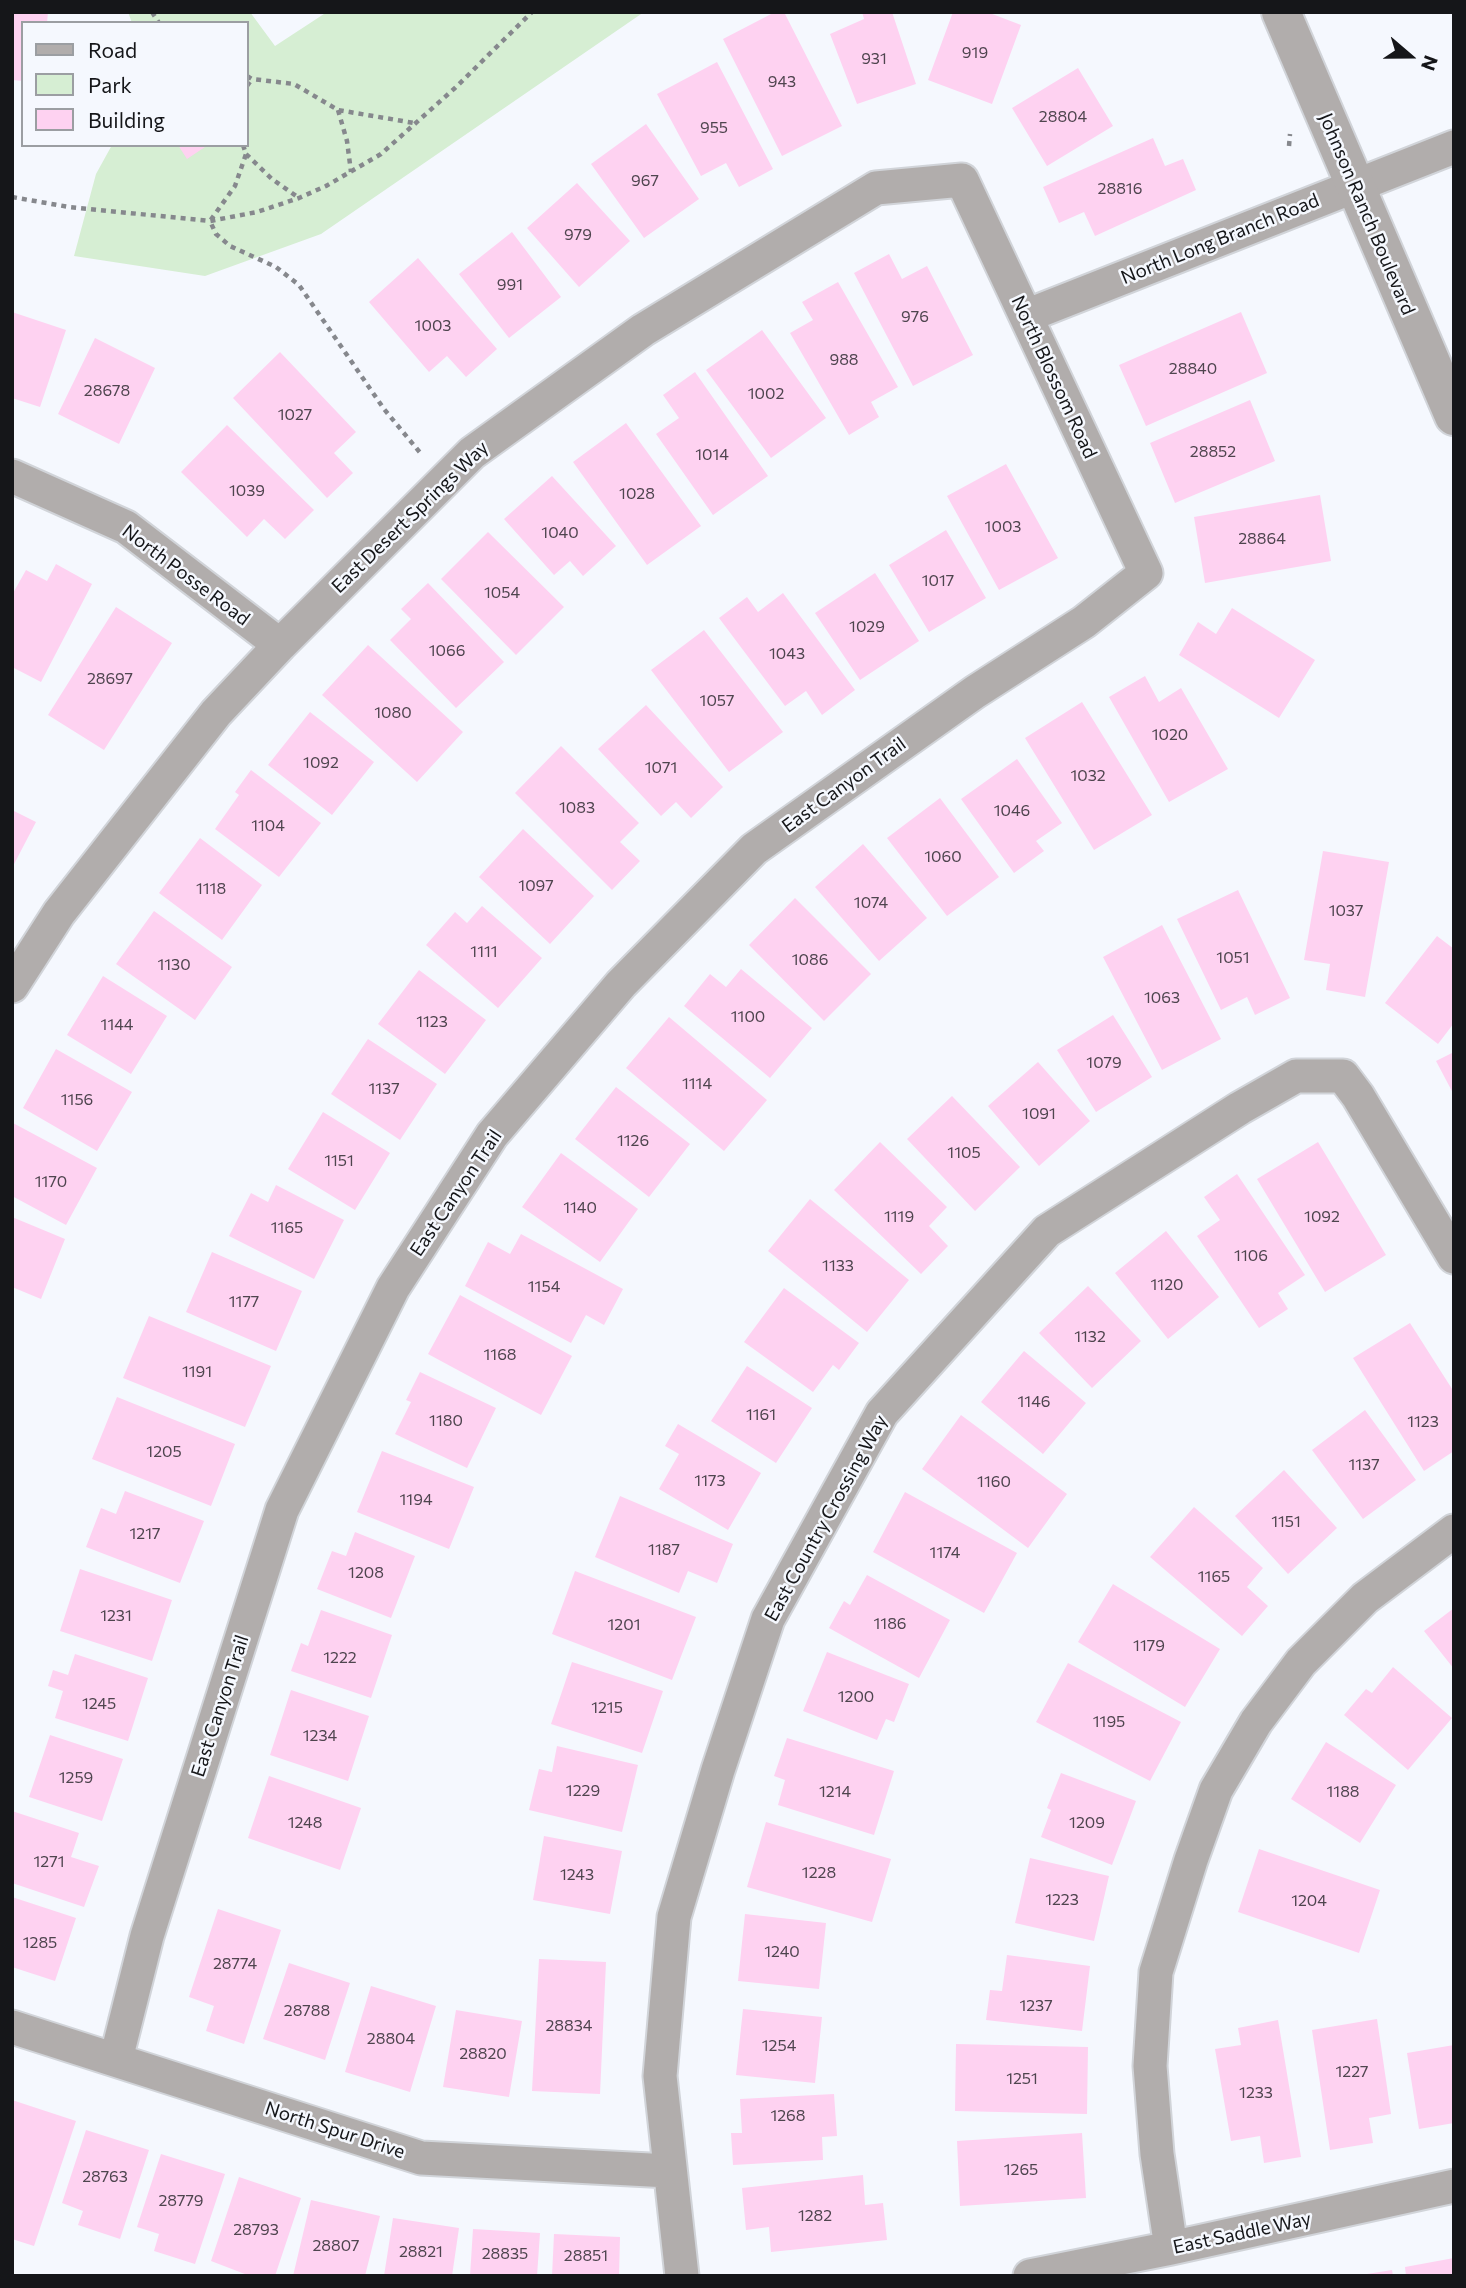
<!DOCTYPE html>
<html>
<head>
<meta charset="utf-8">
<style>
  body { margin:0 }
  #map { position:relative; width:1466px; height:2288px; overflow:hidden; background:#f5f8fe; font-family:Commissioner,sans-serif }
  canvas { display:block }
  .frame { position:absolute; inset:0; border:14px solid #151619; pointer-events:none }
  .legend { position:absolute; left:21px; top:21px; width:228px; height:126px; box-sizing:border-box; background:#f5f8fe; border:2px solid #9b9ea2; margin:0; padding:9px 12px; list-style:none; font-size:21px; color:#151619 }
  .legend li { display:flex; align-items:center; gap:14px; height:35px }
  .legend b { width:35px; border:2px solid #9b9ea2 }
  .north { position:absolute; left:1375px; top:21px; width:70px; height:70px; -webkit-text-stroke:5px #f5f8fe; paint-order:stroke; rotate:110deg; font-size:19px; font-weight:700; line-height:28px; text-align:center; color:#151619 }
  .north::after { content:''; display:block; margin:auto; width:24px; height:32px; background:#151619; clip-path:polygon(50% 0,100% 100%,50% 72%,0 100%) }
</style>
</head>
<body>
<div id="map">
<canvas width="1466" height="2288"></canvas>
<div class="frame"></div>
<ul class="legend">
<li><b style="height:9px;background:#b1adac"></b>Road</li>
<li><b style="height:19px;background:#d6eed3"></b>Park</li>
<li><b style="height:19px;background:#fed2f1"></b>Building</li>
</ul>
<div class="north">N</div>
</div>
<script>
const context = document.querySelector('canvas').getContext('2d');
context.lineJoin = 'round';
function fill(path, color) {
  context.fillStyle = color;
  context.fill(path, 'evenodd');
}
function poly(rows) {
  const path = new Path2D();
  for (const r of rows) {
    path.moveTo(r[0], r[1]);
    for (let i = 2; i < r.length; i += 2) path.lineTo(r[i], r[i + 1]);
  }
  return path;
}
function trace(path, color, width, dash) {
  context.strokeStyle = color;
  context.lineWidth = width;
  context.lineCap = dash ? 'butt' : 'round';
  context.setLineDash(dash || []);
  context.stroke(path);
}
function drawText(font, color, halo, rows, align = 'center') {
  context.font = font + ' Commissioner,sans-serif';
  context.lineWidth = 5;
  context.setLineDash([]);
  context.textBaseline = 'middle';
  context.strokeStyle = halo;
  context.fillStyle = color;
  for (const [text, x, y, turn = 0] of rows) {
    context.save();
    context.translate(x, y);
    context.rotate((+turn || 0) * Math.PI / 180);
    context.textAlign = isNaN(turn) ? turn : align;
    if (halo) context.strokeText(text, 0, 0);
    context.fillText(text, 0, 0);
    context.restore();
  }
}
const green = poly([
  [128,12,250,12,275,46,327,12,644,12,321,234,205,276,74,256,96,174,112,145,247,145,247,23,132,23]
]);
const building = poly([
  [12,12,48,12,47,23,23,23,23,81,12,80],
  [775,12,784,12,842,126,782,156,723,39],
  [862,12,892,12,916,84,857,104,830,34,864,19],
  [953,12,987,12,1021,25,992,104,928,80],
  [717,62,773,169,739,187,726,163,701,176,657,94],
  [1078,68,1113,126,1047,166,1012,108],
  [646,124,699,199,644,238,591,164],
  [1153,138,1165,166,1183,159,1196,190,1095,236,1084,212,1059,223,1043,187],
  [178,145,208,145,187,159],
  [577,183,630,241,579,287,527,228],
  [512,232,561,297,509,338,459,274],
  [889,254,902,279,927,266,973,355,913,386,854,273],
  [418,258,497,349,466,377,447,356,429,372,369,302],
  [838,282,898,387,871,402,879,417,849,435,790,333,813,320,802,302],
  [12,312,66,330,40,407,12,398],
  [1241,312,1267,373,1146,426,1119,365],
  [762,330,826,418,771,458,706,370],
  [95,338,155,368,119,444,58,414],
  [280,352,356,432,334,453,353,473,327,498,233,398],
  [695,372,768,476,713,515,656,434,679,418,663,395],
  [1250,400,1275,461,1175,503,1150,443],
  [626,423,701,526,647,565,573,462],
  [227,425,314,510,285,539,264,519,247,537,181,472],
  [1006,464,1058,558,999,590,947,496],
  [552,476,616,546,583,576,570,561,554,575,504,519],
  [1320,495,1331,561,1205,583,1194,517],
  [946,530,986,598,929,632,889,565],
  [488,532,564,607,516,655,441,579],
  [56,564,92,584,41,682,12,667,12,595,26,570,47,581],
  [875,573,919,641,860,680,815,613],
  [428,583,504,662,456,708,390,640,411,619,401,609],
  [783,593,855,690,822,715,806,691,785,706,719,618,747,597,758,612],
  [116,607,172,643,104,750,48,715],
  [1232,608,1315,660,1279,718,1179,655,1198,622,1216,634],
  [704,630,783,732,729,772,651,670],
  [368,645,463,732,417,782,322,695],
  [1145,676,1159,702,1181,688,1228,769,1169,802,1109,697],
  [1082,702,1152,815,1094,850,1025,738],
  [646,705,723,787,691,818,676,802,661,816,598,749],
  [310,712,374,762,332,815,268,765],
  [561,746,639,823,620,842,640,861,612,890,515,793],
  [1017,759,1062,823,1036,841,1044,851,1014,873,961,799],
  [251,770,321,823,279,877,215,829,239,795,235,792],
  [940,798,999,877,947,916,887,838],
  [12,810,36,822,12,868],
  [523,829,594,896,550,944,479,877],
  [200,838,262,885,222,940,159,893],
  [863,844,927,918,879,961,815,887],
  [1323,851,1389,862,1365,997,1326,990,1330,964,1304,960],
  [1238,890,1290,998,1255,1015,1247,997,1221,1010,1177,919],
  [795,898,871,974,824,1021,749,945],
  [482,906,542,958,498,1008,426,945,455,912,467,923],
  [154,911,232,967,195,1020,116,964],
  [1162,925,1221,1039,1162,1070,1103,957],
  [1437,936,1454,949,1454,1023,1438,1044,1385,1003],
  [741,969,812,1028,770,1078,684,1006,710,974,726,987],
  [419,970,486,1020,445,1074,378,1024],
  [103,976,167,1016,131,1074,67,1035],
  [1113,1015,1152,1077,1096,1112,1057,1050],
  [669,1017,767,1100,724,1151,626,1068],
  [368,1039,437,1084,400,1140,331,1094],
  [56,1049,132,1092,97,1151,23,1108],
  [1454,1052,1454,1095,1436,1061],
  [1038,1062,1090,1121,1039,1166,988,1106],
  [616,1087,690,1144,649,1197,575,1139],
  [952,1096,1020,1167,975,1211,907,1139],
  [323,1112,390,1153,355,1210,288,1169],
  [13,1123,97,1168,66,1225,12,1196],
  [880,1142,947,1207,929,1226,948,1246,921,1274,834,1190],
  [1318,1142,1386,1255,1325,1292,1257,1179],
  [561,1153,638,1209,600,1262,522,1207],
  [1237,1174,1305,1275,1278,1293,1288,1309,1259,1328,1197,1236,1220,1220,1204,1197],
  [276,1185,344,1220,314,1279,229,1236,251,1193,268,1202],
  [810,1199,909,1280,867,1332,768,1251],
  [12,1217,65,1239,41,1299,12,1287],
  [1166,1231,1219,1297,1168,1339,1115,1273],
  [521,1234,623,1289,604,1325,586,1315,571,1343,465,1286,488,1242,510,1254],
  [212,1252,302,1291,276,1351,186,1312],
  [1088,1286,1141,1341,1092,1388,1039,1333],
  [784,1288,859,1343,839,1370,833,1365,813,1392,744,1342],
  [460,1295,572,1356,541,1415,428,1354],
  [149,1316,271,1366,245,1427,123,1378],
  [1410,1323,1454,1392,1454,1451,1424,1471,1353,1358],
  [1024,1351,1086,1403,1043,1454,981,1402],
  [747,1366,812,1408,776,1463,711,1421],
  [420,1372,496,1408,467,1468,395,1434,411,1402,406,1400],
  [117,1397,235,1444,211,1506,92,1459],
  [1365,1410,1416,1480,1363,1519,1312,1450],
  [961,1415,1067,1494,1028,1548,922,1469],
  [678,1424,761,1473,728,1530,659,1489,679,1454,665,1446],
  [382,1451,474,1487,449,1549,357,1512],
  [1284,1470,1337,1528,1288,1574,1235,1516],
  [125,1491,204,1521,180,1583,86,1547,101,1508,116,1514],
  [905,1492,1017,1553,984,1613,873,1552],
  [620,1496,733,1544,717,1583,688,1571,679,1593,595,1557],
  [1194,1507,1263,1568,1247,1587,1268,1606,1242,1636,1150,1557],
  [355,1532,415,1556,391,1618,317,1589,332,1551,346,1556],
  [80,1569,172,1600,152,1661,60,1631],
  [575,1571,696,1617,672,1680,552,1634],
  [867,1575,950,1620,919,1678,829,1628,844,1601,850,1605],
  [1113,1584,1220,1649,1185,1707,1078,1642],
  [1454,1608,1454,1669,1424,1631],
  [321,1610,392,1635,371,1698,291,1671,301,1643,308,1646],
  [827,1652,909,1684,894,1722,886,1719,877,1740,803,1711],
  [75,1654,148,1678,128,1741,55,1718,63,1691,48,1686,53,1670,68,1675],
  [572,1662,663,1691,642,1753,551,1724],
  [1068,1663,1181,1722,1150,1781,1036,1722],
  [1393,1667,1452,1718,1408,1770,1344,1715,1366,1689,1372,1693],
  [291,1690,369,1716,348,1781,270,1755],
  [50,1735,123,1759,102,1821,29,1797],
  [787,1738,894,1771,874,1835,778,1805,785,1780,774,1776],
  [1326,1742,1396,1785,1360,1843,1291,1799],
  [557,1746,638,1765,622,1832,529,1810,539,1769,552,1772],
  [1061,1773,1136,1801,1112,1865,1041,1837,1051,1810,1047,1808],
  [269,1776,361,1808,340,1870,248,1838],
  [12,1811,79,1833,71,1857,99,1866,84,1907,12,1883],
  [766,1822,891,1859,872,1922,747,1887],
  [544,1836,622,1851,610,1914,533,1900],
  [1259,1849,1380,1890,1359,1953,1238,1912],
  [1030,1858,1109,1876,1094,1941,1015,1923],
  [12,1897,76,1918,55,1981,12,1967],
  [218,1909,281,1930,244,2044,206,2031,214,2006,189,1997],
  [745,1914,826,1923,819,1989,738,1981],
  [1007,1955,1090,1966,1082,2031,986,2020,990,1990,1002,1991],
  [539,1959,606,1962,600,2094,532,2091],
  [289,1963,350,1983,325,2060,263,2039],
  [371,1986,436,2006,410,2092,345,2072],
  [743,2009,822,2017,815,2083,736,2075],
  [456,2010,522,2021,509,2097,443,2087],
  [1377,2019,1391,2114,1369,2118,1373,2143,1330,2150,1312,2030],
  [1278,2020,1301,2157,1264,2163,1260,2136,1231,2141,1215,2049,1241,2045,1238,2028],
  [956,2044,1088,2047,1087,2114,955,2111],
  [1454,2045,1454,2123,1419,2129,1407,2053],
  [834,2094,837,2136,822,2137,823,2160,733,2165,731,2133,742,2133,740,2099],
  [12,2100,76,2121,34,2246,12,2239],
  [86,2130,149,2150,120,2239,78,2225,83,2211,62,2203],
  [1082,2133,1086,2198,960,2206,957,2141],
  [161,2154,225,2174,195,2264,154,2251,159,2234,137,2227],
  [863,2175,865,2205,883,2203,887,2240,771,2252,769,2227,746,2230,742,2188],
  [239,2177,301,2198,275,2276,250,2276,211,2261],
  [311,2200,380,2216,365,2276,293,2276],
  [393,2218,459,2228,452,2276,384,2276],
  [473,2229,540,2233,537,2276,470,2276],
  [554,2234,620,2237,619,2276,552,2276],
  [1454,2258,1454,2276,1406,2276,1405,2267],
  [1392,2270,1393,2276,1367,2276,1367,2274]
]);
const path = poly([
  [152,12,159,23],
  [247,76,252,79,294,84,338,110,414,123],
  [247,86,252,79],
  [338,110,347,141,351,172],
  [243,145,246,154,235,186,210,221,216,234,230,246,276,267,299,285,384,409,422,455],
  [1289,146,1290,134],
  [246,154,272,179,299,198],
  [12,197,69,207,210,221,257,212,299,198,326,186,381,154,455,88,532,12]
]);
const minor = poly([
  [1026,316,1454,147],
  [12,476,126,527,280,645],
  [12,986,59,913,216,713,280,645,472,453,643,330,876,188,962,180,1146,573,1084,622,975,692,754,849,621,984,492,1135,393,1288,282,1510,147,1936,116,2059],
  [12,2027,421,2158,669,2171],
  [1171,2248,1157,2154,1150,2066,1156,1972,1191,1860,1216,1790,1256,1722,1301,1662,1365,1598,1454,1531],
  [682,2276,660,2076,674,1917,718,1770,768,1619,882,1413,1047,1231,1240,1108,1296,1076,1343,1076,1358,1096,1454,1257],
  [1030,2276,1171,2248,1454,2186]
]);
const tertiary = poly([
  [1281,12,1454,416]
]);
const numberNames = [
  ["919",975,53],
  ["931",874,59],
  ["943",782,82],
  ["28804",1063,117],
  ["955",714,128],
  ["967",645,181],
  ["28816",1120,189],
  ["979",578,235],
  ["991",510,285],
  ["976",915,317],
  ["1003",433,326],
  ["988",844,360],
  ["28840",1193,369],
  ["28678",107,391],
  ["1002",766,394],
  ["1027",295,415],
  ["28852",1213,452],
  ["1014",712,455],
  ["1039",247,491],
  ["1028",637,494],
  ["1003",1003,527],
  ["1040",560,533],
  ["28864",1262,539],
  ["1017",938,581],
  ["1054",502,593],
  ["1029",867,627],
  ["1066",447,651],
  ["1043",787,654],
  ["28697",110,679],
  ["1057",717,701],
  ["1080",393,713],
  ["1020",1170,735],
  ["1092",321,763],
  ["1071",661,768],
  ["1032",1088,776],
  ["1083",577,808],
  ["1046",1012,811],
  ["1104",268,826],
  ["1060",943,857],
  ["1097",536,886],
  ["1118",211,889],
  ["1074",871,903],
  ["1037",1346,911],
  ["1111",484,952],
  ["1051",1233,958],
  ["1086",810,960],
  ["1130",174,965],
  ["1063",1162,998],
  ["1100",748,1017],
  ["1123",432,1022],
  ["1144",117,1025],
  ["1079",1104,1063],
  ["1114",697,1084],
  ["1137",384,1089],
  ["1156",77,1100],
  ["1091",1039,1114],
  ["1126",633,1141],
  ["1105",964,1153],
  ["1151",339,1161],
  ["1170",51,1182],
  ["1140",580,1208],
  ["1119",899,1217],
  ["1092",1322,1217],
  ["1165",287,1228],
  ["1106",1251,1256],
  ["1133",838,1266],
  ["1120",1167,1285],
  ["1154",544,1287],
  ["1177",244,1302],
  ["1132",1090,1337],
  ["1168",500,1355],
  ["1191",197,1372],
  ["1146",1034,1402],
  ["1161",761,1415],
  ["1180",446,1421],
  ["1123",1423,1422],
  ["1205",164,1452],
  ["1137",1364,1465],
  ["1173",710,1481],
  ["1160",994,1482],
  ["1194",416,1500],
  ["1151",1286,1522],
  ["1217",145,1534],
  ["1187",664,1550],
  ["1174",945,1553],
  ["1208",366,1573],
  ["1165",1214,1577],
  ["1231",116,1616],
  ["1186",890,1624],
  ["1201",624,1625],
  ["1179",1149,1646],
  ["1222",340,1658],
  ["1200",856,1697],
  ["1245",99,1704],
  ["1215",607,1708],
  ["1195",1109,1722],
  ["1234",320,1736],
  ["1259",76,1778],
  ["1229",583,1791],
  ["1214",835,1792],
  ["1188",1343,1792],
  ["1248",305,1823],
  ["1209",1087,1823],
  ["1271",49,1862],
  ["1228",819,1873],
  ["1243",577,1875],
  ["1223",1062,1900],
  ["1204",1309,1901],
  ["1285",40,1943],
  ["1240",782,1952],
  ["28774",235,1964],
  ["1237",1036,2006],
  ["28788",307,2011],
  ["28834",569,2026],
  ["28804",391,2039],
  ["1254",779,2046],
  ["28820",483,2054],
  ["1227",1352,2072],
  ["1251",1022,2079],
  ["1233",1256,2093],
  ["1268",788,2116],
  ["1265",1021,2170],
  ["28763",105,2177],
  ["28779",181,2201],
  ["1282",815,2216],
  ["28793",256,2230],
  ["28807",336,2246],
  ["28821",421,2252],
  ["28835",505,2254],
  ["28851",586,2256]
];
const streetNames = [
  ["Johnson Ranch Boulevard",1367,214,67],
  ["North Long Branch Road",1220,239,-22],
  ["North Blossom Road",1054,377,65],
  ["East Desert Springs Way",410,517,-44],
  ["North Posse Road",186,575,37],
  ["East Canyon Trail",844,785,-36],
  ["East Canyon Trail",456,1193,-56],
  ["East Country Crossing Way",826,1518,-61],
  ["East Canyon Trail",220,1706,-72],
  ["North Spur Drive",335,2130,18],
  ["East Saddle Way",1242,2233,-12]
];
fill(green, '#d6eed3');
fill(building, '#fed2f1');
trace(minor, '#d1d4d9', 37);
trace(tertiary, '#d1d4d9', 42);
trace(path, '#86888d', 4.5, [5, 5]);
trace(minor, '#b1adac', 33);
trace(tertiary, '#b1adac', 38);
drawText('16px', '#4f454f', null, numberNames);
drawText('19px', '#151619', '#f5f8fe', streetNames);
</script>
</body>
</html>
